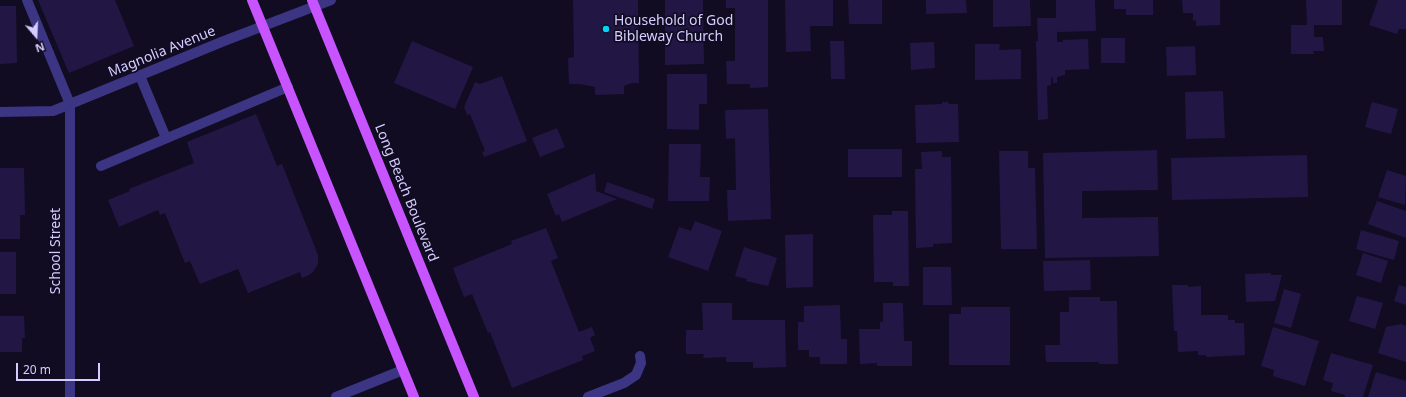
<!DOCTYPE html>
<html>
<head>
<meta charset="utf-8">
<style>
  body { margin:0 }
  #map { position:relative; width:1406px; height:397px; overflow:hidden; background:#110c22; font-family:"Noto Sans",sans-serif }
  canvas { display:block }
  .north { position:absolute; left:16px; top:16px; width:40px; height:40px; -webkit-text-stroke:3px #110c22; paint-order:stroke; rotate:161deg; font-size:11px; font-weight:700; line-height:16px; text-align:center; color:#d5cdff }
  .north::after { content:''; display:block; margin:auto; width:14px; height:18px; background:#d5cdff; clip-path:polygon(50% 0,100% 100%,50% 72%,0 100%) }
  .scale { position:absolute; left:16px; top:363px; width:84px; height:18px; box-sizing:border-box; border:2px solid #d5cdff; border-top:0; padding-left:5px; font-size:12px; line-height:14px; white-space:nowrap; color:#d5cdff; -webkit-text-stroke:3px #110c22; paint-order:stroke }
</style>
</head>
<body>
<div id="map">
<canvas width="1406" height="397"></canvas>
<div class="north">N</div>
<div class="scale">20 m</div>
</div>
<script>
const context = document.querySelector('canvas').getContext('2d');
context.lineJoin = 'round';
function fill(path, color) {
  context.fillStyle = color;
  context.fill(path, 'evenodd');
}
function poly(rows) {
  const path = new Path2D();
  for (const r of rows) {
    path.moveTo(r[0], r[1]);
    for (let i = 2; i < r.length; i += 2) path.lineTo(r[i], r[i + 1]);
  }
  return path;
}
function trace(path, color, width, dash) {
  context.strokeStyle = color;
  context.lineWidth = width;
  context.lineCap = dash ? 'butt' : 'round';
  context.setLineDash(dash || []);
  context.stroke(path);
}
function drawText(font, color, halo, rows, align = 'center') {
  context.font = font + ' "Noto Sans",sans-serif';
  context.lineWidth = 3.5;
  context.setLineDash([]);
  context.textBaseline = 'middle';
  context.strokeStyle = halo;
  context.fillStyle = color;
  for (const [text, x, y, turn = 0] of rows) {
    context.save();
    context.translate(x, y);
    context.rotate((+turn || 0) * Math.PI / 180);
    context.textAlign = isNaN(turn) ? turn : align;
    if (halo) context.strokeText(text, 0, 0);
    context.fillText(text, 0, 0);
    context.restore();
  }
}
const building = poly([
  [38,0,115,0,134,46,69,73],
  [573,0,638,0,639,83,632,83,624,86,624,94,595,95,595,87,580,84,569,84,568,58,574,57],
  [665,0,703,0,704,64,665,65],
  [726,0,768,0,768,87,750,88,750,84,727,84,726,61,735,61,735,8,726,8],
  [785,0,833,0,833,26,810,26,811,51,786,52],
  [848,0,882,0,882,24,849,24],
  [926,0,966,0,967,13,926,14],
  [993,0,1030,0,1031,26,993,27],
  [1056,0,1095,0,1096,31,1057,32,1057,42,1063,42,1063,40,1088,39,1089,69,1065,70,1065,75,1057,77,1057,83,1053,83,1053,77,1051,78,1051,85,1047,86,1048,119,1038,120,1036,41,1038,41,1037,18,1056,18],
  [1114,0,1153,0,1153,15,1126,15,1126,9,1114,9],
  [1182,0,1220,0,1220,25,1196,26,1196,20,1193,21,1193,13,1183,13],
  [1306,0,1342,0,1342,25,1314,25,1314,37,1323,37,1324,51,1313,51,1314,54,1291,54,1291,25,1307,25],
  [1378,0,1406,0,1406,29,1399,29,1397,34,1369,25],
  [0,6,16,6,17,63,0,64],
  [1101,38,1125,38,1125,63,1101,63],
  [412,41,473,67,455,109,394,83],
  [830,41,844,41,845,79,831,79],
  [934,42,935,68,911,70,910,43],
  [975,44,1000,44,999,50,1021,49,1021,79,975,80],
  [1195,46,1196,75,1167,76,1166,47],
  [667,74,707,74,707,104,699,104,699,130,667,129],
  [502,76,527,141,484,157,482,152,485,151,470,114,467,115,464,107,475,82,480,84],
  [1223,91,1225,138,1186,139,1185,92],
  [942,102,948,102,949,104,958,104,959,142,916,143,915,105,942,104],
  [1372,102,1398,109,1391,134,1365,127],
  [768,109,771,219,728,221,727,190,736,190,735,138,726,139,725,110],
  [256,114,277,166,282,164,318,255,318,264,313,272,309,275,302,278,300,272,248,293,238,269,200,284,190,261,185,263,165,213,160,215,158,210,119,227,108,200,130,191,129,189,194,163,187,142],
  [557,128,565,147,540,157,532,138],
  [669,144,701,144,700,177,710,177,709,201,668,201],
  [848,149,902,149,902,177,848,177],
  [1157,150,1158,190,1082,191,1082,218,1158,217,1159,256,1045,258,1043,153],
  [942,151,942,157,951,157,952,243,933,244,933,247,916,248,915,169,922,169,921,152],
  [999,151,1028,151,1028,168,1035,168,1037,249,1001,249],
  [1307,155,1308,197,1172,200,1171,158],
  [0,168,24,168,25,215,20,215,20,239,0,239],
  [1387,170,1406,176,1405,205,1378,197],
  [595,173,596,191,617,199,562,222,559,214,556,216,547,194],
  [607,182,655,199,652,209,604,192],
  [1377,201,1406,211,1406,238,1368,224],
  [892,211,908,211,909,286,893,286,893,282,874,282,873,215,892,215],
  [695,221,722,231,708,271,668,257,679,227,691,231],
  [546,228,558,258,551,261,579,332,592,327,595,335,590,338,595,351,582,356,583,360,512,388,490,332,488,333,472,294,464,297,453,268,512,244,511,241],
  [1361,230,1399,241,1394,260,1356,249],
  [813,234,813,287,786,288,785,235],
  [744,247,777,258,768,286,746,281,747,279,735,276],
  [0,252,16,252,16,294,0,294],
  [1363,253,1388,261,1381,283,1356,275],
  [1090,260,1091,290,1044,291,1043,261],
  [923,267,951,267,952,305,923,305],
  [1271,273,1271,275,1282,275,1275,301,1246,302,1245,274],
  [1172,285,1188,285,1188,287,1201,286,1201,315,1228,315,1228,320,1235,320,1235,323,1244,323,1245,355,1206,357,1206,355,1198,355,1198,351,1178,352,1177,331,1174,331],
  [1399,285,1406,287,1406,305,1394,301],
  [1284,289,1301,294,1291,328,1274,323],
  [1357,296,1383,303,1375,329,1349,321],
  [1069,297,1100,297,1100,301,1117,301,1118,364,1099,364,1099,362,1046,362,1045,345,1060,345,1060,312,1069,312],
  [702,303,732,303,732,320,785,320,786,367,753,368,753,362,726,362,726,357,703,358,704,354,686,354,686,330,703,330],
  [883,303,903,303,904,341,912,341,912,366,877,366,877,363,860,364,859,329,880,329,880,322,883,322],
  [840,305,841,339,847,339,847,364,820,364,820,357,809,357,809,350,798,350,798,322,804,322,804,306],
  [961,307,1010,307,1010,365,949,365,949,314,961,314],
  [0,316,24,316,25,338,22,338,22,352,0,352],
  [1401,324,1406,326,1406,362,1378,353,1386,327],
  [1273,327,1319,341,1305,386,1273,376,1274,370,1261,366],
  [1331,353,1373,365,1363,397,1345,397,1345,395,1331,391,1333,383,1323,380],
  [1376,372,1406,381,1406,397,1368,397]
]);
const service = poly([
  [27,0,70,104],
  [140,76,166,138],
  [101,166,288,87],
  [336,397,403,370],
  [588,397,624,383,636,375,641,363,640,356]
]);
const minor = poly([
  [70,104,70,397],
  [0,112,53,111,224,41,331,0]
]);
const primary = poly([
  [252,0,414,397],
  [312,0,474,397]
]);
const markers = [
  [606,29,4,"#00d4f8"]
];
const poiNames = [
  ["Household of God",614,21],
  ["Bibleway Church",614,37]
];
const streetNames = [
  ["Magnolia Avenue",162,52,-22],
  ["Long Beach Boulevard",406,193,68],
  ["School Street",56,251,-90]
];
fill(building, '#221744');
trace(service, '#3b3583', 10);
trace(minor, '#3b3583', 10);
trace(primary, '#c754ff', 10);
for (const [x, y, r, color] of markers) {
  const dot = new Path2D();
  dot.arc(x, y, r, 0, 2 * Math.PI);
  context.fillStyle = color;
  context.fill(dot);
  trace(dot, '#110c22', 1.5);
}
drawText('14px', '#d5cdff', '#110c22', poiNames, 'left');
drawText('14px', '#d5cdff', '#110c22', streetNames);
</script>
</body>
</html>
